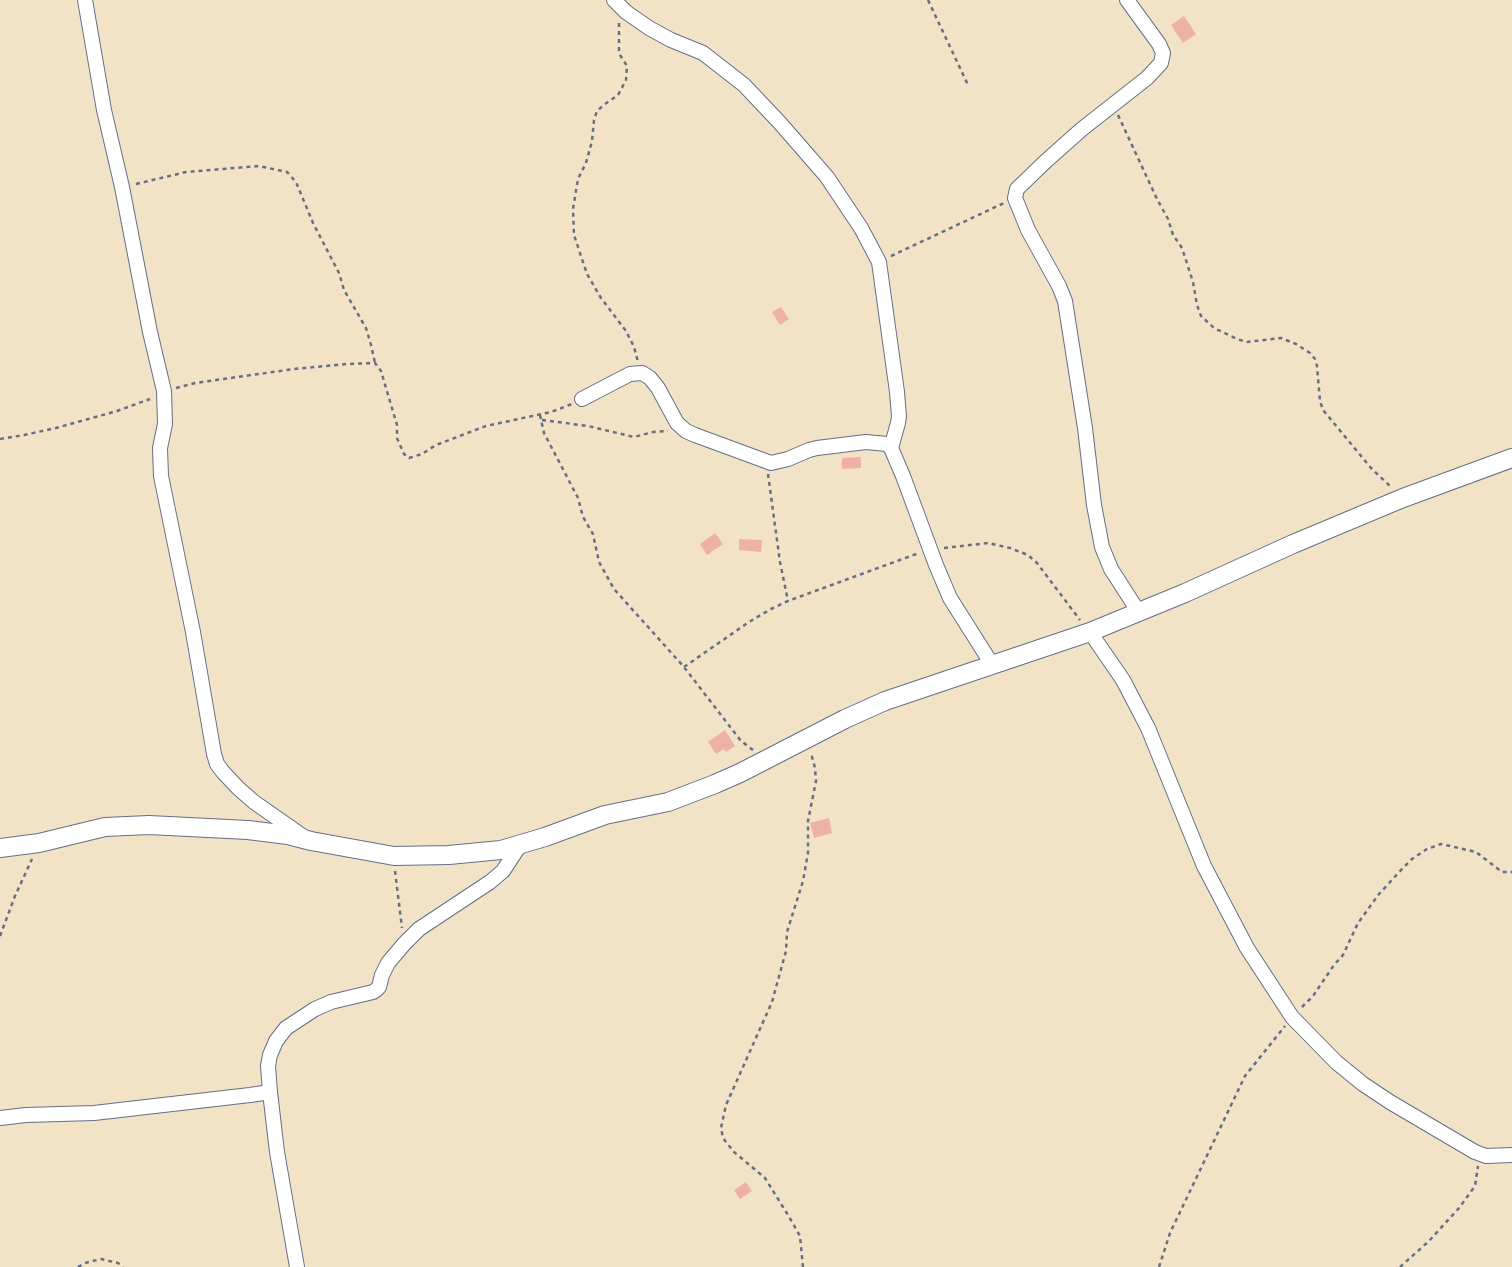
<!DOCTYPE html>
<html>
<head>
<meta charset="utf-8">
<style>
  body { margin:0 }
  canvas { display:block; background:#f2e3c7 }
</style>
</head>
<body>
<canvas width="1512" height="1267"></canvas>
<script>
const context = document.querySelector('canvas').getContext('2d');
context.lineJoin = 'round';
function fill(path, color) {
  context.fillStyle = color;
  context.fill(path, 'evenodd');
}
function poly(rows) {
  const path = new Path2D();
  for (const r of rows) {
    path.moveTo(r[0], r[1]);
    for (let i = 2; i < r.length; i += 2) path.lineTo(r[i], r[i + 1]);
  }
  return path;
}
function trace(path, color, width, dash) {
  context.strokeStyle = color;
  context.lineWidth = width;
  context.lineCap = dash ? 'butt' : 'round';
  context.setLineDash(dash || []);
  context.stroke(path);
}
const building = poly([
  [1184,16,1196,34,1183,43,1171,25],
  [781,307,789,319,780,325,772,312],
  [861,457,861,468,842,469,842,458],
  [715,533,723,544,707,555,700,544],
  [739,539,762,540,761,552,739,550],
  [725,730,735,746,726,752,724,749,716,754,708,742],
  [829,818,832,833,814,838,810,823],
  [746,1182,752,1191,740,1199,734,1190]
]);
const path = poly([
  [928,0,968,85],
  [619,23,619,50,620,55,627,66,626,80,618,95,605,104,597,111,594,120,592,141,586,163,578,179,573,209,574,235,587,274,601,298,626,331,634,347,638,362],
  [1118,115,1157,199,1168,219,1173,235,1182,248,1193,282,1197,305,1201,316,1214,328,1237,339,1247,342,1281,338,1296,344,1310,353,1315,359,1317,366,1320,401,1323,410,1371,468,1391,487],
  [136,184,186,172,259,166,287,172,296,182,313,223,339,273,344,290,366,328,371,345,375,363],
  [891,256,1004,203],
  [176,388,195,383,294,369,347,364,375,363,381,371,397,425,397,438,404,454,409,458,422,454,436,445,486,426,551,412,572,404],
  [540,415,544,433,578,498,583,517,593,534,599,562,614,589,684,667,741,741,753,750],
  [542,420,588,426,634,437,653,432,668,431],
  [0,439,24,435,56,428,117,411,150,399],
  [768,474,780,562,788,601],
  [944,548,988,543,1010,548,1028,555,1037,563,1080,620],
  [684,667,749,622,771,609,788,601,919,553],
  [395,871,402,928],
  [0,936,15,896,32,859],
  [1302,1007,1313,996,1334,965,1343,955,1358,923,1379,894,1402,869,1412,859,1427,849,1441,844,1476,852,1502,872,1512,872],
  [78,1267,85,1263,101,1259,118,1263,123,1267],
  [803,1267,800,1236,788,1215,765,1178,734,1152,726,1142,723,1138,721,1128,726,1105,772,1002,786,951,787,932,803,881,808,853,808,821,816,781,815,768,811,753],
  [1159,1267,1170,1233,1245,1076,1285,1026],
  [1400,1267,1429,1241,1459,1208,1475,1186,1478,1166]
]);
const minor = poly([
  [85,0,104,110,122,187,150,332,164,391,165,424,160,448,161,476,193,632,214,754,217,764,223,772,238,788,254,802,304,837],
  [614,0,626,12,649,28,671,40,703,53,744,85,780,123,827,177,861,228,879,262,897,392,899,416,898,423,891,448],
  [1127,0,1159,44,1163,53,1161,63,1147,78,1082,129,1046,161,1017,189,1015,198,1028,230,1059,286,1065,301,1085,428,1094,505,1102,547,1111,569,1138,611],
  [582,399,630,374,642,373,650,378,658,388,677,423,686,431,695,435,771,463,788,459,809,450,817,448,866,442,887,444,891,448,903,476,936,565,950,598,993,666],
  [1090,632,1123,680,1148,728,1204,866,1247,948,1292,1017,1336,1062,1363,1084,1390,1102,1475,1152,1486,1156,1512,1155],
  [0,1118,26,1115,94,1113,250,1095,270,1092],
  [297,1267,277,1152,270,1092,268,1066,270,1055,276,1041,286,1028,315,1009,331,1002,373,992,376,990,379,987,382,975,388,963,404,944,419,929,490,882,503,871,520,845]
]);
const tertiary = poly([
  [0,848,39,843,105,827,149,825,248,830,288,835,311,841,394,856,449,855,501,850,545,837,605,815,668,802,715,784,740,773,845,719,885,701,1090,632,1185,593,1293,544,1403,498,1512,458]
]);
fill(building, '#eeb1a7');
trace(minor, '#666e83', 16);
trace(tertiary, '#666e83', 20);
trace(path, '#666e83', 2.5, [4, 4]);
trace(minor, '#fff', 14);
trace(tertiary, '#fff', 18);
</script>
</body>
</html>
